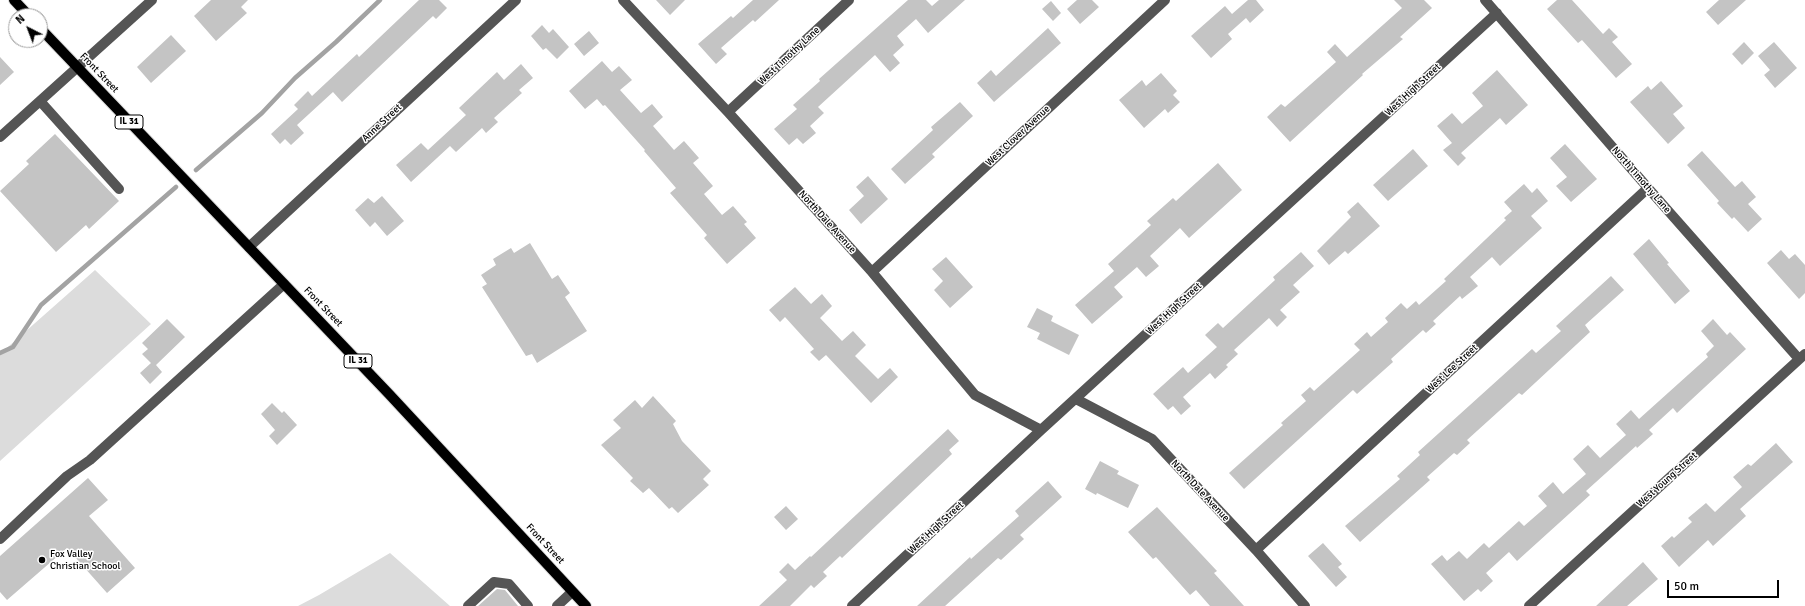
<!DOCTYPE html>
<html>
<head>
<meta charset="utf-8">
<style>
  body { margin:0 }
  #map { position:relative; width:1805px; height:606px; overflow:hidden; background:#fff; font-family:Signika,sans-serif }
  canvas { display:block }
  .north { position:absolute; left:8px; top:8px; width:40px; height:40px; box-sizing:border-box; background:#fff; border:1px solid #999; border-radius:50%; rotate:318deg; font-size:11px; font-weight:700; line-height:16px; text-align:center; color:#000 }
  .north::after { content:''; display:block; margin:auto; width:14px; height:18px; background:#000; clip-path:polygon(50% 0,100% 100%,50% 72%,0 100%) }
  .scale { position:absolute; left:1667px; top:580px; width:112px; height:18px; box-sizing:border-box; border:2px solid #000; border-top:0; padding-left:5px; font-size:12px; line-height:14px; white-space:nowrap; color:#000; -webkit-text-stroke:3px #fff; paint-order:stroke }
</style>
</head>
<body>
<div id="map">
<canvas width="1805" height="606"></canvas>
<div class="north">N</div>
<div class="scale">50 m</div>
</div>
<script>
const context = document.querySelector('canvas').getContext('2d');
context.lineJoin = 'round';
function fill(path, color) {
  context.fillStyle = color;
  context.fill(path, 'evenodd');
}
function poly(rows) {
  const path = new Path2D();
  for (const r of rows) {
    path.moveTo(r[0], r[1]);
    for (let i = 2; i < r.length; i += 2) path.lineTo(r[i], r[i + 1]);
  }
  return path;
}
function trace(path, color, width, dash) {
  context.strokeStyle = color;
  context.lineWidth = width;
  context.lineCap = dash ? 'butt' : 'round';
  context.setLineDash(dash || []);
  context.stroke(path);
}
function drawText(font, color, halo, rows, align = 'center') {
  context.font = font + ' Signika,sans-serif';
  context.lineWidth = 3;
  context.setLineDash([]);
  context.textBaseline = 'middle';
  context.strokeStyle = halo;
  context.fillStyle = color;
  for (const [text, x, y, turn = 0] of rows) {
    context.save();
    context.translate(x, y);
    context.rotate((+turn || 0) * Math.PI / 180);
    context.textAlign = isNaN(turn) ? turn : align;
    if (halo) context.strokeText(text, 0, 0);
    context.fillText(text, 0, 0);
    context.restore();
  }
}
const green = poly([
  [95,270,151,324,0,461,0,354],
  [390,553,450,606,298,606,319,595]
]);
const stream = poly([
  [196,170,262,113,295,78,336,42,380,0],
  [0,353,13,347,41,305,176,187]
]);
const building = poly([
  [211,0,248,0,241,7,247,13,216,41,194,16],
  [419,0,439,0,447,8,436,19,433,16,342,102,333,92,297,125,304,133,291,145,285,139,280,144,271,134,298,109,294,105,308,91,312,96,357,54,359,57],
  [656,0,685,0,670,15],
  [753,0,779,0,755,22,753,20,721,48,727,54,716,64,698,44,731,16,733,18],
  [908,0,926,0,932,6,939,0,965,0,928,33,916,19,897,36,904,45,893,55,900,63,890,72,875,55,818,107,824,113,810,126,816,133,803,144,797,138,789,145,774,129,797,109,793,105,820,81,819,79],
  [1077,0,1092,0,1099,7,1080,24,1067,9],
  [1248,0,1256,0,1264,10,1250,23,1246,18,1228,34,1232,39,1211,58,1191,36,1225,6,1232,14],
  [1394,0,1424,0,1432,8,1400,37,1403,39,1362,74,1363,75,1290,142,1267,117,1281,104,1285,107,1336,62,1327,52,1335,44,1347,57,1402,8],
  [1557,0,1572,0,1603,34,1609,28,1618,37,1612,42,1632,64,1616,78,1582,40,1578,43,1547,9],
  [1719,0,1746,0,1718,25,1706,12],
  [1051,1,1061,13,1053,21,1042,9],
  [542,25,549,33,553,29,569,47,557,59,546,48,543,50,531,36],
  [1048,28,1061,43,994,102,977,83,991,70,996,76],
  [589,31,599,43,584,56,574,44],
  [171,35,186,51,151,83,137,67],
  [1744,42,1754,53,1742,65,1732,54],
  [1774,42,1797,68,1775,88,1764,75,1770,70,1758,56],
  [0,57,14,72,0,85],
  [602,61,612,72,619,66,632,80,620,90,641,113,652,104,663,117,653,126,674,150,684,141,699,158,693,163,713,186,704,194,722,215,733,206,747,222,744,224,756,238,727,264,704,238,707,235,670,193,676,188,644,151,645,150,605,105,603,106,597,99,585,109,569,91],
  [521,64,533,78,519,90,522,93,494,118,498,122,486,133,482,128,456,152,450,146,411,182,396,165,421,143,428,150,466,115,459,108,497,72,504,80],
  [1497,70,1528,105,1506,125,1500,118,1461,153,1466,158,1458,166,1443,150,1452,143,1437,126,1452,113,1462,124,1483,106,1472,93],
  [1161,73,1177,91,1173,95,1180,102,1168,113,1165,109,1144,128,1119,100,1142,80,1146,86],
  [1661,81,1683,106,1673,114,1685,128,1668,144,1630,102,1648,86,1651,90],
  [960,102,973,116,932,154,935,157,905,184,891,169,933,130,931,127],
  [55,134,119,201,89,229,86,225,56,252,0,191,29,164,26,161],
  [1565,144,1597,179,1571,202,1556,186,1567,177,1550,158],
  [1413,149,1428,166,1388,201,1373,185],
  [1702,151,1735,187,1742,181,1756,197,1748,204,1762,219,1748,232,1734,217,1732,219,1717,203,1719,201,1687,165],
  [1218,163,1242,190,1189,238,1180,228,1150,256,1159,266,1146,277,1137,267,1114,287,1123,297,1092,324,1075,305,1114,271,1108,264,1151,225,1147,221,1173,198,1176,201],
  [868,176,888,199,861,224,849,210,864,196,856,187],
  [1524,184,1532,193,1537,188,1548,201,1531,216,1542,228,1500,266,1492,257,1470,277,1478,286,1462,299,1460,296,1433,321,1436,324,1426,333,1423,330,1391,359,1393,362,1357,394,1353,390,1244,489,1229,473,1283,425,1281,423,1306,401,1301,395,1310,387,1314,391,1360,350,1354,344,1367,332,1371,337,1388,322,1385,318,1401,303,1407,309,1416,301,1419,305,1446,281,1444,279,1506,220,1504,218,1512,211,1504,202],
  [382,196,404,221,387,236,375,222,370,227,355,210,368,198,374,203],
  [1358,202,1380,226,1348,254,1345,251,1329,265,1317,251,1351,217,1347,212],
  [1649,239,1669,263,1667,264,1690,291,1675,304,1633,254],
  [530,243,552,279,558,275,570,293,565,297,587,331,537,363,532,354,526,356,482,287,487,284,481,275,496,265,493,259,511,248,514,253],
  [1781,250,1789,259,1795,254,1805,265,1805,293,1799,299,1767,263],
  [1301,252,1314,266,1293,285,1300,292,1280,310,1287,317,1277,327,1269,318,1234,350,1238,354,1226,365,1228,367,1215,379,1210,373,1183,397,1191,406,1181,415,1173,406,1168,410,1153,394,1183,367,1188,373,1217,347,1205,335,1218,323,1223,328,1275,280,1273,277],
  [946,257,973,287,950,308,934,290,943,281,932,269],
  [1611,276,1624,290,1585,325,1590,332,1522,395,1519,393,1467,440,1470,443,1457,455,1454,453,1427,477,1430,480,1360,542,1345,526,1400,479,1397,476,1420,455,1418,452,1532,349,1536,353,1561,331,1556,326],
  [795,287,811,304,822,294,832,306,820,318,842,341,853,331,866,345,855,356,878,379,890,368,898,377,871,403,826,355,819,361,810,352,814,349,785,317,780,322,769,310],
  [1037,308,1053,316,1051,321,1079,335,1069,355,1037,339,1040,333,1027,327],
  [167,319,185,337,156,365,162,372,150,384,140,373,151,363,142,354,148,349,142,343],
  [1713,319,1727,335,1730,332,1746,349,1677,413,1673,408,1649,430,1653,434,1637,448,1636,446,1586,491,1590,495,1517,561,1509,552,1486,573,1493,581,1481,592,1478,589,1464,601,1431,564,1442,555,1447,561,1459,551,1467,559,1484,543,1489,548,1519,521,1524,526,1547,506,1538,496,1553,482,1563,494,1586,474,1573,459,1588,445,1600,458,1626,435,1616,424,1631,410,1639,419,1708,357,1706,354,1714,346,1701,331],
  [653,396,676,421,673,424,682,441,711,471,703,479,709,485,678,513,672,507,669,509,649,488,643,493,630,481,633,478,601,445,621,428,613,420,635,400,642,408],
  [272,403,282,413,284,411,297,425,277,445,269,436,275,430,261,414],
  [948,429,959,441,949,450,952,454,842,558,840,556,823,572,827,576,814,588,811,585,790,606,759,606,787,580,779,572,788,563,795,570,810,556,811,557],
  [1776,443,1793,462,1740,509,1746,516,1713,546,1708,540,1679,567,1661,546,1672,536,1674,538,1692,522,1688,518,1706,503,1715,512,1742,487,1733,477,1748,464,1751,466],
  [1100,461,1119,471,1117,474,1139,485,1128,508,1097,493,1096,495,1085,489],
  [88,478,108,500,89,516,135,568,107,593,67,548,7,600,0,592,0,556],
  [1048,481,1062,497,1020,535,1024,539,1001,560,998,558,945,606,917,606,970,557,971,559,1019,516,1015,511],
  [786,506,798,519,786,530,774,517],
  [1157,507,1217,571,1214,573,1244,606,1210,606,1196,590,1190,595,1156,557,1153,559,1128,532],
  [1323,543,1342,564,1338,567,1347,577,1336,587,1308,556],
  [1643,562,1658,579,1627,606,1596,606],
  [497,589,505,590,518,606,478,606]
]);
const minor = poly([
  [623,0,728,112,872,272,975,395,1041,430],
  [1485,0,1648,188,1799,359],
  [40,101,119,189],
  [728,112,849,0],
  [0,137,152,0],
  [249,247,516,0],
  [872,272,1165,0],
  [1076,399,1152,439,1256,550,1305,606],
  [0,539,67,476,90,460,284,284],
  [1256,550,1648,188],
  [468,606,494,582,509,584,528,606],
  [557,606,572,592],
  [852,606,1041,430,1497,13],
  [1529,606,1805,354]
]);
const major = poly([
  [14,0,29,16],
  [40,28,389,394,586,606]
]);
const markers = [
  [42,560,4,"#000"]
];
const shields = [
  [129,122,28],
  [358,361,28]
];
const shieldNames = [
  ["IL 31",129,122],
  ["IL 31",358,361]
];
const streetNames = [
  ["West Timothy Lane",789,56,-43],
  ["Front Street",99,73,46],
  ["West High Street",1413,90,-43],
  ["Anne Street",382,123,-43],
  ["West Clover Avenue",1018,136,-43],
  ["North Timothy Lane",1641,180,49],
  ["North Dale Avenue",827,222,48],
  ["Front Street",323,307,46],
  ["West High Street",1174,309,-43],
  ["West Lee Street",1452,369,-43],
  ["West Young Street",1667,480,-42],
  ["North Dale Avenue",1200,491,47],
  ["West High Street",936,528,-43],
  ["Front Street",545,544,47]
];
const poiNames = [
  ["Fox Valley",50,554],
  ["Christian School",50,566]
];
fill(green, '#dcdcdc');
trace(stream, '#a3a3a3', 4.5);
fill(building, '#c4c4c4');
trace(major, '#dbdbdb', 12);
trace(minor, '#555', 10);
trace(major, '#000', 10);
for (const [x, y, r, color] of markers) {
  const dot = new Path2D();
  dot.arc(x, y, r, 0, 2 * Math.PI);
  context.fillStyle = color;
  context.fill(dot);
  trace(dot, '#fff', 1.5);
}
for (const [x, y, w] of shields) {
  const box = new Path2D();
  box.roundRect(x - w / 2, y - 7, w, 14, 3);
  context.fillStyle = '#fff';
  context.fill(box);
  trace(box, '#000', 1);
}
drawText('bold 9px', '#000', null, shieldNames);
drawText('10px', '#000', '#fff', streetNames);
drawText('10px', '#000', '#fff', poiNames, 'left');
</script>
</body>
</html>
